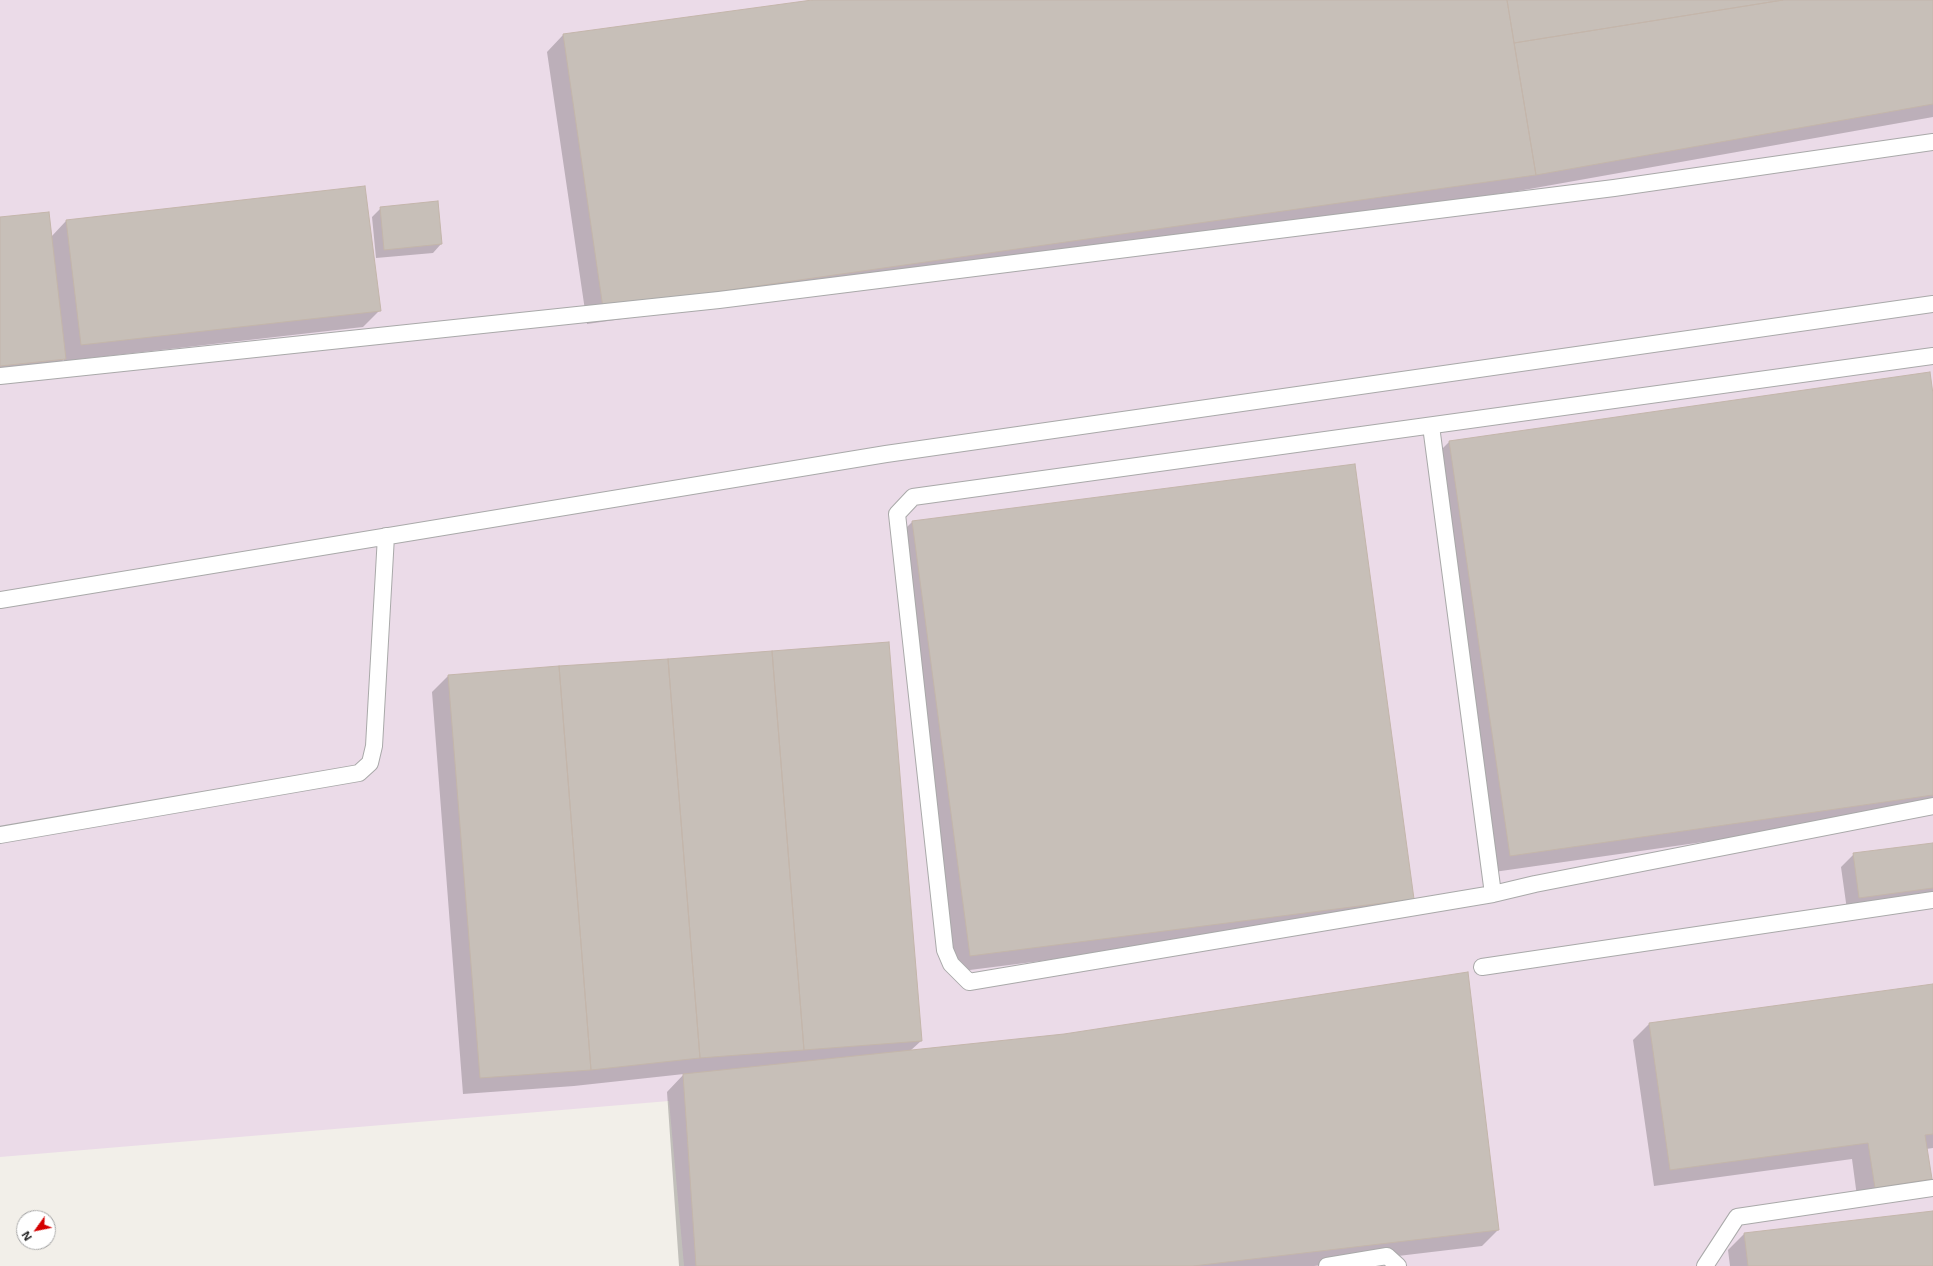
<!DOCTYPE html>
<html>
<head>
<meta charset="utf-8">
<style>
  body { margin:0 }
  #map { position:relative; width:1933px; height:1266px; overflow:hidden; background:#f2efe9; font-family:"Open Sans",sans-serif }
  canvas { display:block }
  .north { position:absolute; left:16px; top:1210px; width:40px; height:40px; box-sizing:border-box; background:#fff; border:1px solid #a7a7a7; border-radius:50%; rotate:237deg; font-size:11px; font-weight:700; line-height:16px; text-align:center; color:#222 }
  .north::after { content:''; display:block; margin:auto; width:14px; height:18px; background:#d40000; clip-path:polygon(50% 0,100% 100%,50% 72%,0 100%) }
</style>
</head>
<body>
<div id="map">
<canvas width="1933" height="1266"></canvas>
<div class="north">N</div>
</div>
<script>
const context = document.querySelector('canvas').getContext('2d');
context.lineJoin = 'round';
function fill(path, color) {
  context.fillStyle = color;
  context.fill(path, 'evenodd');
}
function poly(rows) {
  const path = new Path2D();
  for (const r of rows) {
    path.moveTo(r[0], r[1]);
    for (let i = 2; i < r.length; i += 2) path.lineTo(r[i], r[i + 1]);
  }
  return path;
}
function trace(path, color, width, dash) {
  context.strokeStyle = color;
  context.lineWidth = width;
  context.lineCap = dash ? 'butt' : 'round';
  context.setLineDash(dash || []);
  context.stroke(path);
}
const industrial = poly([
  [0,0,1933,0,1933,1266,684,1266,669,1101,0,1157]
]);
const shadow = poly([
  [819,0,1933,0,1933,117,1518,191,587,324,547,52,563,35],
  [381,208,441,244,433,253,376,258,372,217],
  [0,218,51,237,66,221,379,311,363,327,64,361,64,359,48,376,0,381],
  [1933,401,1933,809,1494,872,1433,458,1450,441],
  [912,522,1412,899,1396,916,954,972,896,538],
  [448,676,921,1041,910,1051,1498,1230,1482,1246,1314,1266,679,1266,667,1092,684,1074,574,1086,463,1094,432,692],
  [1933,844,1933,899,1847,910,1841,867,1854,854],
  [1933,985,1933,1148,1926,1149,1931,1179,1915,1196,1858,1204,1852,1159,1654,1186,1633,1040,1649,1024],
  [1933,1212,1933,1266,1730,1266,1728,1250,1744,1234]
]);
const building = poly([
  [812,0,1507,0,1536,175,603,308,563,34,812,0],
  [1507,0,1783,0,1514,43,1507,0],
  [1783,0,1933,0,1933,104,1536,175,1514,43,1783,0],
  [365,186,381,311,81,345,66,220,365,186],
  [438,201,442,244,384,250,380,207,438,201],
  [49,212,66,359,0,366,0,217,49,212],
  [1930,372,1933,394,1933,795,1510,856,1449,441,1930,372],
  [1355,464,1414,899,970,956,912,521,1355,464],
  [889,642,922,1041,804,1050,772,651,889,642],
  [772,651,804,1050,700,1058,668,659,772,651],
  [668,659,700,1058,591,1070,559,666,668,659],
  [559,666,591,1070,480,1078,448,675,559,666],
  [1933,843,1933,888,1859,898,1853,853,1933,843],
  [1468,972,1499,1230,1193,1266,696,1266,683,1074,1064,1034,1468,972],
  [1933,984,1933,1134,1925,1135,1932,1179,1875,1188,1868,1143,1670,1170,1649,1023,1933,984],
  [1933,1211,1933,1266,1748,1266,1744,1233,1933,1211]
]);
const lane = poly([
  [0,376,719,300,1614,188,1933,142],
  [1431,426,1493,894,1535,884,1933,806],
  [0,600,886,454,1933,304],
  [0,835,359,773,370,763,374,746,386,536],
  [1493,894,969,982,951,964,945,950,897,514,913,497,1933,356],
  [1482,967,1933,900],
  [1327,1266,1387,1256,1398,1266],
  [1705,1266,1737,1217,1933,1188]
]);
fill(industrial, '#ebdbe8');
fill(shadow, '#0003');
fill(building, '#c7bfb8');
trace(building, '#c4b6ab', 1);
trace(lane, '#a9a9a9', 18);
trace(lane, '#fff', 16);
</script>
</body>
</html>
